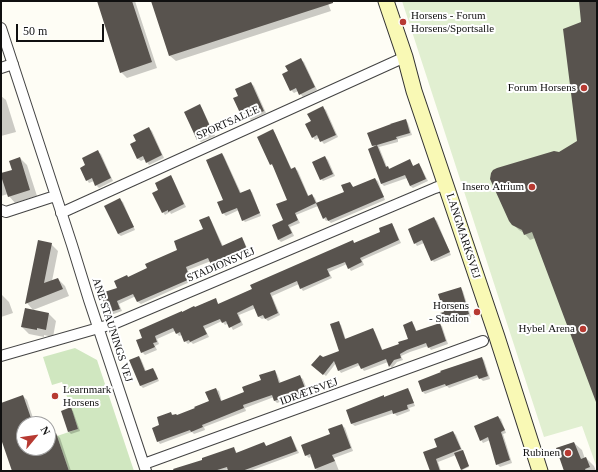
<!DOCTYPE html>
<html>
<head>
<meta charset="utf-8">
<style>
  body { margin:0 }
  #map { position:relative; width:598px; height:472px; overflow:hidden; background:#fefdf5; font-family:"Times New Roman",serif }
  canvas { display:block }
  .frame { position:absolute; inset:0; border:2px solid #101010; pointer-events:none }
  .north { position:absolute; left:16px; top:416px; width:40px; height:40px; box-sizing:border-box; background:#fff; border:1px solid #9f9f9f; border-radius:50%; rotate:61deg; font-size:11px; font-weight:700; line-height:16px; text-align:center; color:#101010 }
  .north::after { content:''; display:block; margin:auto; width:14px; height:18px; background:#b73a32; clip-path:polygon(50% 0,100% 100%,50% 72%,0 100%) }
  .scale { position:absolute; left:16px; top:24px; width:88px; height:18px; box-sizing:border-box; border:2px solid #101010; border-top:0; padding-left:5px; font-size:12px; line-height:14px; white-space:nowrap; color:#101010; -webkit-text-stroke:3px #fff; paint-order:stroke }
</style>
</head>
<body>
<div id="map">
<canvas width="598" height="472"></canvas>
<div class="frame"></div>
<div class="north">N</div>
<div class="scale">50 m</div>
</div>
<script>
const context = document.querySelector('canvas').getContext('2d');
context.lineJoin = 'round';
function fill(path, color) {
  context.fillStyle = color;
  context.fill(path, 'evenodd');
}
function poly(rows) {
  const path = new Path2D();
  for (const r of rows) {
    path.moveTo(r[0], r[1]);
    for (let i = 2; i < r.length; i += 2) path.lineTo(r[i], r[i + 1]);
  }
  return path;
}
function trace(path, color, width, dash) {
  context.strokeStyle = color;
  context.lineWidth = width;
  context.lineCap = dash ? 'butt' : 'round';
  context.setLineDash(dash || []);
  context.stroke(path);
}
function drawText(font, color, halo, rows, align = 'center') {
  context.font = font + ' "Times New Roman",serif';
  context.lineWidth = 4;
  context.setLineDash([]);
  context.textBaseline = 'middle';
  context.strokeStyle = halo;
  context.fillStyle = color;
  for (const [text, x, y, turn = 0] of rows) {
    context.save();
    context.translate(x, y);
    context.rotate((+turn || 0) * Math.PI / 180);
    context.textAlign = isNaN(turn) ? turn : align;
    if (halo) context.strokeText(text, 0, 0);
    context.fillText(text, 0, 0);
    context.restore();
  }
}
const green = poly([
  [75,348,97,360,134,471,69,471,57,436,78,429,62,382,52,385,43,357]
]);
const pitch = poly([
  [402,1,597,1,597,468,582,426,544,437]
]);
const shadow = poly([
  [98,1,135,1,157,68,127,78,121,72],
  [152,1,327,1,331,11,176,61,170,56],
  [580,1,597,1,597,401,535,238,530,240,524,233,519,230,510,221,559,154,578,142,583,22],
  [301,60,304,62,317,90,303,97,298,91,294,93,291,90,289,72],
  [251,83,254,86,266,113,251,120,248,117,247,113,243,115,240,112,239,96],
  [1,96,6,100,16,132,1,136],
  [200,106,202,108,215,136,201,142,198,140,185,112],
  [323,108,326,110,338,137,324,144,319,138,315,140,313,137,312,122],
  [406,120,408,123,412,135,398,139,398,142,379,147,387,167,388,167,390,169,410,161,414,167,419,165,421,167,428,181,413,188,410,186,407,178,384,186,382,184,374,147,368,134],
  [149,128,152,131,164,158,149,165,145,159,141,161,138,159,132,144,137,141],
  [273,131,275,133,292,170,295,168,298,171,309,197,312,195,315,198,317,203,346,193,350,183,354,188,375,179,378,181,385,200,331,223,328,220,326,221,324,218,318,206,296,215,300,223,290,227,294,236,281,242,278,239,284,221,288,200,274,167,271,164],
  [98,152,101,154,113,181,99,188,96,185,94,181,89,183,87,180,87,166],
  [222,154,224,156,241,193,249,190,252,192,261,216,245,222,243,220,239,210,226,216,223,213,225,200],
  [325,157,328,160,335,176,323,181,321,179],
  [20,158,27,165,37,196,15,203,9,196,8,194,1,196,1,178,13,170],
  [171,176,173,179,186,207,171,214,170,212,165,215,163,212,159,190],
  [120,200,123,202,135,230,121,236,118,234,106,206],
  [209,217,211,220,223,246,241,239,244,241,250,255,216,269,213,267,211,261,188,270,192,281,141,304,138,302,136,296,119,304,122,311,111,315,108,312,118,289,127,276,129,278,148,269,178,251,204,230],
  [434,218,437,221,451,255,434,262,432,260,424,243,417,246,415,243],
  [392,224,394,227,401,243,362,260,364,265,351,271,349,268,347,264,329,272,332,278,303,291,301,288,299,284,272,296,280,315,268,321,265,318,262,319,259,317,256,308,239,315,243,325,233,330,229,323,225,325,222,321,205,329,209,337,193,344,191,342,188,344,185,341,182,335,179,336,175,331,157,339,159,344,155,346,157,350,145,355,142,352,143,338,182,313,215,299,219,305,352,241,355,244,382,232],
  [51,244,58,251,52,281,58,279,65,286,69,296,33,310,27,303],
  [461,288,463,291,471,317,446,324,444,322,445,312],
  [1,295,2,295,9,302,13,313,1,317],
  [49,314,56,321,53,337,44,335,44,337,29,334,22,327],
  [338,322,341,325,346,340,373,329,375,332,383,351,400,344,409,339,412,323,414,325,417,332,439,324,442,326,448,344,431,350,428,346,410,352,401,356,403,360,397,362,392,368,390,366,388,362,364,371,360,365,341,373,339,370,336,363,326,376,315,367,323,358,341,351],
  [139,357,141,359,146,371,153,369,155,371,159,381,143,388,141,386],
  [481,358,484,360,490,379,483,381,479,377,449,388,447,386,425,394,423,392],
  [275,371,277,374,281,384,300,377,303,379,309,395,296,399,294,397,277,403,275,401,274,397,245,408,246,411,204,427,205,430,194,434,192,432,160,444,158,441,161,426,171,413,174,416,177,416,210,402,216,389,219,391,222,402,245,393],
  [408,390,410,392,415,406,409,408,410,411,397,416,394,413,355,426,352,424,347,411],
  [23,396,27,400,35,424,24,424,24,448,48,448,48,436,56,434,60,438,71,471,13,471,1,436,1,404],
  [70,408,73,411,80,431,71,434,69,432],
  [498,417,501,419,506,433,503,434,512,463,500,467,497,464,490,440,483,443,481,440],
  [342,425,345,428,353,451,334,458,339,471,317,471,312,456,309,458,306,455],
  [453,432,456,435,469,467,462,470,456,455,438,462,441,471,431,471,438,448],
  [291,438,293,440,299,453,250,471,229,471,229,469,222,471,183,471,233,448,236,451,237,454,264,443,267,447],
  [574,443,582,450,585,459,586,458,594,466,596,471,565,471]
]);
const building = poly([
  [97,1,132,1,152,62,120,73],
  [151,1,333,1,333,3,169,56],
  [579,1,597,1,597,401,596,402,532,232,524,235,522,230,512,225,509,221,490,179,491,173,493,170,497,168,554,151,559,152,577,141,563,29,581,22],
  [301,58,315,87,299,95,296,88,290,91,282,74,288,71,285,66],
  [251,82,264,111,248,118,244,110,240,113,233,98,238,96,235,89],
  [200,104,213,133,197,140,184,112],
  [323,106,336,135,320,142,317,135,312,138,305,124,311,121,307,114],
  [406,119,410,133,396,137,397,139,377,145,386,167,388,166,389,169,410,159,413,166,419,163,426,179,410,186,405,175,381,184,368,149,377,145,372,146,367,133,391,124,390,124],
  [149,127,162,155,146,163,143,156,137,159,130,144,136,141,133,135],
  [273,129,291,169,295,167,308,196,312,194,316,203,344,192,341,185,350,182,353,187,375,178,384,197,328,221,326,217,323,219,316,203,295,213,298,220,288,225,292,233,278,240,272,225,283,220,276,204,287,200,272,164,270,165,257,137],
  [98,150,111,178,95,186,92,178,86,181,80,168,85,165,82,158],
  [222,153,240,193,250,189,260,213,242,221,237,208,222,214,217,202,223,200,206,160],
  [325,156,333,174,320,180,312,162],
  [20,157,30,190,8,197,1,176,1,173,12,170,9,161],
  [171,175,184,204,168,212,168,210,162,213,152,193,158,190,155,183],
  [120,198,134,227,118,234,104,206],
  [209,216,222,246,242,237,248,252,212,267,208,258,186,267,190,279,137,302,133,294,117,301,120,309,107,313,101,293,117,288,114,281,127,275,128,277,147,268,145,264,177,250,174,241,203,229,199,220],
  [434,217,450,252,431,261,422,240,414,244,408,229],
  [392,223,399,240,360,258,362,262,348,269,345,262,327,269,330,276,300,289,297,281,270,293,278,313,265,319,263,315,258,317,253,305,237,313,241,322,229,328,226,321,222,323,220,319,203,326,207,334,190,342,189,340,184,342,180,332,176,334,173,328,155,336,157,342,153,343,155,347,141,353,136,340,142,338,139,330,182,311,182,312,194,306,195,307,216,298,218,304,252,289,250,285,353,240,354,243,380,232,379,228],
  [38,240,52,243,44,283,58,278,63,289,25,304],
  [461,287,469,314,443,322,440,313,444,312,438,294],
  [25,308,49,313,46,330,37,328,37,330,21,327],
  [339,321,345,339,373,328,382,350,399,344,398,342,408,339,403,325,412,321,416,331,440,323,446,341,428,348,426,343,407,350,400,354,401,358,394,360,389,367,386,359,361,369,358,363,338,371,334,361,323,375,311,365,320,355,323,357,339,351,330,324],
  [139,356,145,371,153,368,158,379,140,386,129,360],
  [482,357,488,376,479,379,477,375,446,386,445,384,422,392,418,381,441,372,440,371],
  [275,370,279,383,300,375,307,393,293,397,292,395,274,401,272,395,243,405,244,408,202,425,203,427,191,432,190,430,157,442,152,428,159,425,157,417,171,412,172,415,176,414,177,415,195,408,194,407,209,401,205,392,216,388,221,401,244,392,242,387,261,380,259,375],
  [408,388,414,403,407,405,408,409,393,414,392,410,351,424,346,410,384,395,384,397],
  [23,395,33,424,24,424,24,448,48,448,48,435,56,433,69,471,12,471,1,439,1,403],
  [71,407,78,429,68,432,61,411],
  [498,416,505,430,501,432,510,460,496,465,488,437,480,441,474,426],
  [342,424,351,448,332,455,335,461,315,469,310,454,305,456,301,445,330,434,328,429],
  [453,431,461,449,436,459,440,471,430,471,423,452,437,447,434,439],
  [291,436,297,451,242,471,228,471,227,467,214,471,174,471,173,469,202,460,202,458,234,447,236,453,264,442,266,446],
  [574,442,581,459,586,457,590,467,585,469,586,471,564,471,556,448],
  [463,450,469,466,461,470,454,453]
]);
const minor = poly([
  [1,28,72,245,89,300,146,471],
  [1,68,13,64],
  [1,210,6,212,55,196],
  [61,213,405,57],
  [1,356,116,323,435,188,446,184],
  [144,464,483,341]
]);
const secondary = poly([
  [386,1,405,57,414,91,497,337,540,471]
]);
const markers = [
  [403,22,4,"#b73a32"],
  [584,88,4,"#b73a32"],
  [532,187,4,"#b73a32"],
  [477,312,4,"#b73a32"],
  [583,329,4,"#b73a32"],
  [55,396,4,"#b73a32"],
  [568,453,4,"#b73a32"]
];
const poiNames = [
  ["Horsens - Forum",411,16,"left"],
  ["Horsens/Sportsalle",411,29,"left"],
  ["Forum Horsens",576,88],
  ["Insero Atrium",524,187],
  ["Horsens",469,306],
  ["- Stadion",469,319],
  ["Hybel Arena",575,329],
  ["Learnmark",63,390,"left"],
  ["Horsens",63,403,"left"],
  ["Rubinen",560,453]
];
const streetNames = [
  ["SPORTSALLE",228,123,-24],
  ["LANGMARKSVEJ",463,236,72],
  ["STADIONSVEJ",221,265,-23],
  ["ANE STAUNINGS VEJ",112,330,72],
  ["IDRÆTSVEJ",309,392,-20]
];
fill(green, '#d0e7c0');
fill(pitch, '#e1efd1');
fill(shadow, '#0003');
fill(building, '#58534e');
trace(minor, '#434343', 12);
trace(secondary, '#323232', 17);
trace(minor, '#fff', 10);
trace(secondary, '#f9f9b5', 15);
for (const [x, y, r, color] of markers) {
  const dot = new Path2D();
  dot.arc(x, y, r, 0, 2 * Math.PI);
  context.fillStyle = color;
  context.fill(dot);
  trace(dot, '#fff', 1.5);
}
drawText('11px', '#101010', '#fff', poiNames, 'right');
drawText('11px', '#101010', '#fff', streetNames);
</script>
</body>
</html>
